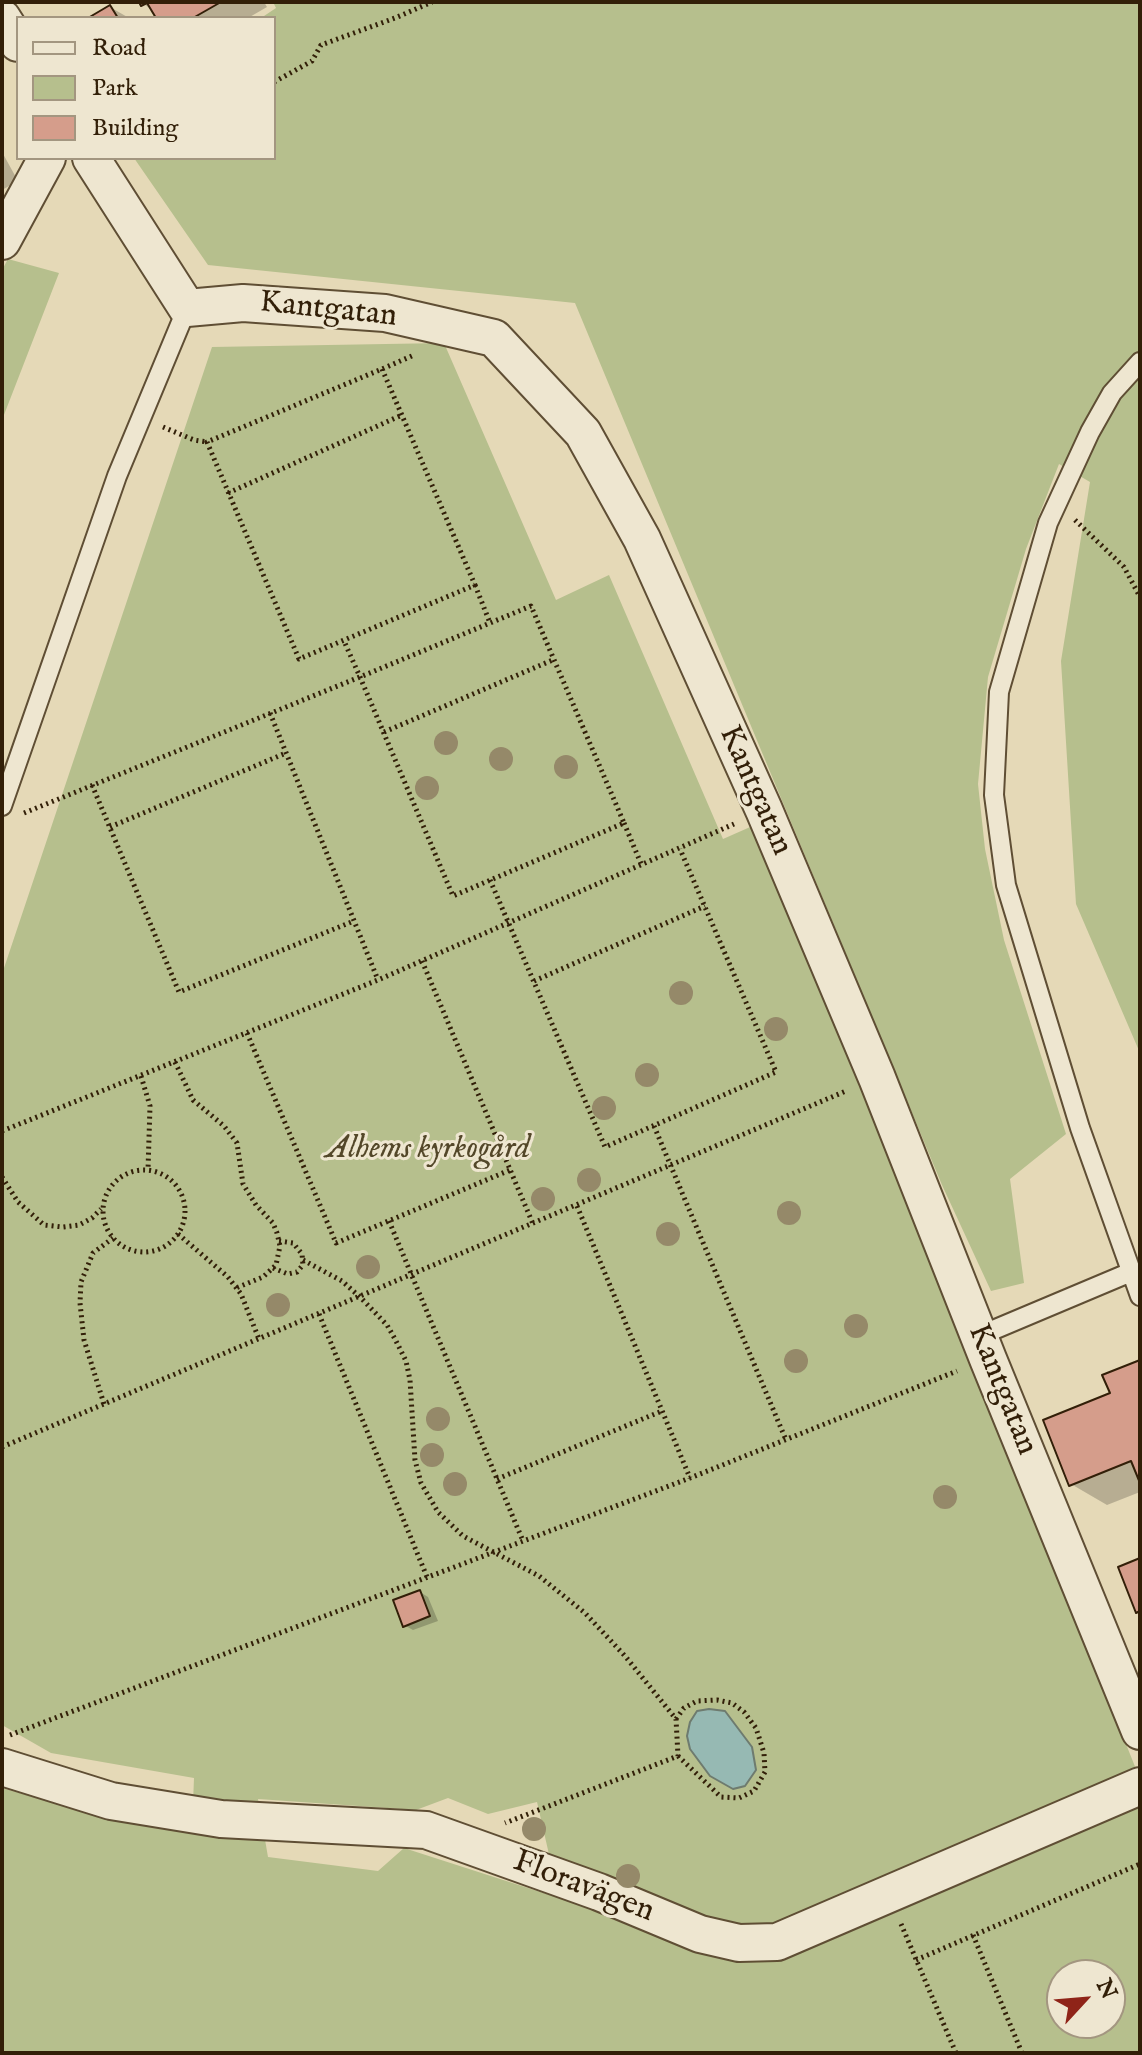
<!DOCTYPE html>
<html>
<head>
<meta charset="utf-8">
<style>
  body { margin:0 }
  #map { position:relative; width:1142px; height:2055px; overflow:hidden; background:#e5d9b7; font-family:"IM FELL English",serif }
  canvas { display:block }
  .frame { position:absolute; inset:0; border:4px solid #321f08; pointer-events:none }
  .legend { position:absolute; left:16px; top:16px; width:260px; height:144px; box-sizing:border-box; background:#eee6d0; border:2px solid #a39680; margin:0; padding:10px 14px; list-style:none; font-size:24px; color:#321f08 }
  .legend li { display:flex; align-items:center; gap:16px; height:40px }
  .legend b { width:40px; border:2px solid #a39680 }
  .north { position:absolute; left:1046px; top:1959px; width:80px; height:80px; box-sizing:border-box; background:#eee6d0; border:2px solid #a39680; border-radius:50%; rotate:64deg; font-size:22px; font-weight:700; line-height:32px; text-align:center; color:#321f08 }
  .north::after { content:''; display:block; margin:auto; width:28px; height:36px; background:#8f2418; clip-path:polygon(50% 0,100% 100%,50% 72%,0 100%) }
</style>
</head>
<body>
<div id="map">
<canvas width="1142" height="2055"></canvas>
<div class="frame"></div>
<ul class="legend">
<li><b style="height:10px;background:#eee6d0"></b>Road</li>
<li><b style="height:22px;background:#b6bf8d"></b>Park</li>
<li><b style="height:22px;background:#d59d8b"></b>Building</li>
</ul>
<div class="north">N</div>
</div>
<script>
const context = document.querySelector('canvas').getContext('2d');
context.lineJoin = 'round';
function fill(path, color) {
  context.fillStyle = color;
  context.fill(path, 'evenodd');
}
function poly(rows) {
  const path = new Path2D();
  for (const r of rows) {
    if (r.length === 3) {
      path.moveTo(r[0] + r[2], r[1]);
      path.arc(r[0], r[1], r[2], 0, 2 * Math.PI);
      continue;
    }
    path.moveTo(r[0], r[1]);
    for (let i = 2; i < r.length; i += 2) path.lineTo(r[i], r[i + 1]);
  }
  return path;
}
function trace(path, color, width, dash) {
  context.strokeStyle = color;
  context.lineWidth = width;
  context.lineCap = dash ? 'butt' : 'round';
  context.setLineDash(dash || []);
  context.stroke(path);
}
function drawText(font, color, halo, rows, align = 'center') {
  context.font = font + ' "IM FELL English",serif';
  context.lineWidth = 6;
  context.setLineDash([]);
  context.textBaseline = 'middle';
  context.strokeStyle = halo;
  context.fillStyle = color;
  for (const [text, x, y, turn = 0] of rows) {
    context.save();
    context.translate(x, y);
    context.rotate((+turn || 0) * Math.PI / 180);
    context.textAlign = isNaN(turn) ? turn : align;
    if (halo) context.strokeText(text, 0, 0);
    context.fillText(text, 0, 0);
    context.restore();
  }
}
const green = poly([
  [273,2,1140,2,1140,1053,1076,904,1061,661,1090,482,1059,464,1026,549,988,677,978,784,985,849,1004,940,1066,1134,1010,1179,1024,1283,991,1291,942,1185,575,303,208,265,134,158,274,158,274,18,261,18,276,8],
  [8,259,59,273,2,420,2,270],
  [444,343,556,600,609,575,723,839,757,824,1140,1779,1140,2053,2,2053,2,1788,122,1822,192,1829,194,1778,51,1753,2,1725,2,974,212,347],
  [448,1798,488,1814,537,1802,559,1898,404,1848,378,1871,268,1857,258,1799,416,1810],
  [1062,1975,1110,1975,1110,2023,1062,2023]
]);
const water = poly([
  [709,1709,725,1711,752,1747,756,1770,745,1786,733,1789,710,1776,690,1749,687,1736,690,1722,697,1711,709,1709]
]);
const shadow = poly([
  [141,2,264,2,267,7,248,18,159,18,155,12],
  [110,7,129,18,92,18],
  [2,152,18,181,2,190],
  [1140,1362,1140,1492,1107,1505,1071,1484,1112,1394],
  [420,1592,428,1597,438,1621,413,1630,404,1625]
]);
const building = poly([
  [139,2,221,2,193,18,156,18,147,3,141,6,139,2],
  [110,5,118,18,88,18,110,5],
  [1140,1360,1140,1483,1131,1461,1069,1486,1043,1420,1110,1393,1102,1375,1140,1360],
  [1140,1558,1140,1611,1136,1613,1118,1567,1140,1558],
  [420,1590,430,1616,403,1627,393,1600,420,1590]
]);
const path = poly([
  [274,82,312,61,321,45,395,18,432,2],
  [382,369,475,585,299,659,207,442,382,369,414,355],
  [163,427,194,440,207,442],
  [228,493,402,415],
  [1075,520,1124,567,1140,597],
  [475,585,490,623],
  [270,713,378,980],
  [384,732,555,659],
  [92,785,179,992,354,921],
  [24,813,360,677,531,606,624,823,453,896,360,677,344,641],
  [624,823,642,866],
  [110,827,286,753],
  [490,880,605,1147,776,1072,680,849],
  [422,961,533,1224],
  [534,981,705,906],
  [247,1033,336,1243,510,1170],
  [175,1062,193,1100,224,1126,237,1143,243,1184,256,1205,273,1223,277,1233,280,1246,276,1265,263,1277,236,1288],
  [141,1076,150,1106,148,1170],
  [654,1126,786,1440],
  [2,1131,378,980,734,824],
  [144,1211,41],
  [2,1177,18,1202,44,1225,63,1227,79,1225,92,1218,101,1209],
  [577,1206,690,1478],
  [389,1221,523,1541],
  [178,1234,228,1277,241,1294,259,1339],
  [303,1260,342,1281,360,1297,387,1325,395,1339,406,1361,410,1380,415,1460,421,1483,438,1512,463,1536,539,1576,585,1613,625,1656,676,1719,678,1756,505,1823],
  [273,1268,288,1274,297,1272,303,1265,302,1254,293,1243,279,1241],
  [319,1314,427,1577],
  [104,1404,84,1340,80,1303,81,1282,93,1253,113,1238],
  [2,1447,846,1091],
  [497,1479,662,1411],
  [676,1719,684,1708,697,1701,717,1700,732,1703,744,1712,756,1728,764,1753,765,1772,754,1791,739,1798,721,1797,678,1756],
  [10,1735,690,1478,957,1371],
  [901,1924,956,2053],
  [973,1935,1022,2053],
  [916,1960,1140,1864]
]);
const lane = poly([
  [1140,362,1112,393,1090,432,1048,523,999,692,994,795,1006,885,1080,1128,1140,1296],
  [2,806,117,476,187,308],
  [979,1336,1131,1272]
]);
const street = poly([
  [2,18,18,43],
  [91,158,187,308,243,303,385,313,494,338,583,433,642,539,764,810,877,1078,988,1359,1140,1731],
  [2,241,47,158],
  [2,1767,111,1801,221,1819,426,1830,599,1892,700,1934,739,1943,777,1942,1140,1786]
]);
const trees = [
  [446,743],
  [501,759],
  [566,767],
  [427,788],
  [681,993],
  [776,1029],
  [647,1075],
  [604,1108],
  [589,1180],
  [543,1199],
  [789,1213],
  [668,1234],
  [368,1267],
  [278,1305],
  [856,1326],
  [796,1361],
  [438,1419],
  [432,1455],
  [455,1484],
  [945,1497],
  [534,1829],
  [628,1876]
];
const streetNames = [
  ["Kantgatan",328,311,6],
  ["Kantgatan",754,791,66],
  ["Kantgatan",1001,1390,68],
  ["Floravägen",583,1888,21]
];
const parkNames = [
  ["Alhems kyrkogård",428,1150]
];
fill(green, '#b6bf8d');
fill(water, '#96b9b3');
trace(water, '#6e7b6f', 2);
fill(shadow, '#0003');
fill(building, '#d59d8b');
trace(building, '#321f08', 2);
trace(lane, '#5f4e34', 22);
trace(street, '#5f4e34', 40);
trace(path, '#321f08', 5, [2, 4]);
trace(lane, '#eee6d0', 18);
trace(street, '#eee6d0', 36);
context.fillStyle = '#958969';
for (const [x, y] of trees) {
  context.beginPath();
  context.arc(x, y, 12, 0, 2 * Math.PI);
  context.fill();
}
drawText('32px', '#321f08', '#eee6d0', streetNames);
drawText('italic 32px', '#534729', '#eee6d0', parkNames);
</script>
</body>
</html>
